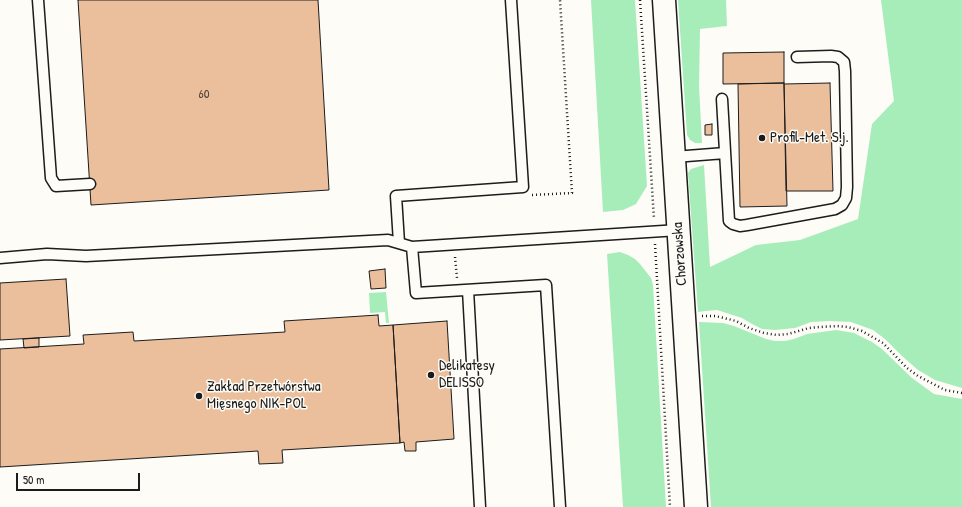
<!DOCTYPE html>
<html>
<head>
<meta charset="utf-8">
<style>
  body { margin:0 }
  #map { position:relative; width:962px; height:507px; overflow:hidden; background:#fdfcf7; font-family:"Patrick Hand",sans-serif }
  canvas { display:block }
  .scale { position:absolute; left:16px; top:473px; width:124px; height:18px; box-sizing:border-box; border:2px solid #1c1c1c; border-top:0; padding-left:5px; font-size:12px; line-height:14px; white-space:nowrap; color:#1c1c1c; -webkit-text-stroke:3px #fdfcf7; paint-order:stroke }
</style>
</head>
<body>
<div id="map">
<canvas width="962" height="507"></canvas>
<div class="scale">50 m</div>
</div>
<script>
const context = document.querySelector('canvas').getContext('2d');
context.lineJoin = 'round';
function fill(path, color) {
  context.fillStyle = color;
  context.fill(path, 'evenodd');
}
function poly(rows) {
  const path = new Path2D();
  for (const r of rows) {
    path.moveTo(r[0], r[1]);
    for (let i = 2; i < r.length; i += 2) path.lineTo(r[i], r[i + 1]);
  }
  return path;
}
function trace(path, color, width, dash) {
  context.strokeStyle = color;
  context.lineWidth = width;
  context.lineCap = dash ? 'butt' : 'round';
  context.setLineDash(dash || []);
  context.stroke(path);
}
function drawText(font, color, halo, rows, align = 'center') {
  context.font = font + ' "Patrick Hand",sans-serif';
  context.lineWidth = 3;
  context.setLineDash([]);
  context.textBaseline = 'middle';
  context.strokeStyle = halo;
  context.fillStyle = color;
  for (const [text, x, y, turn = 0] of rows) {
    context.save();
    context.translate(x, y);
    context.rotate((+turn || 0) * Math.PI / 180);
    context.textAlign = isNaN(turn) ? turn : align;
    if (halo) context.strokeText(text, 0, 0);
    context.fillText(text, 0, 0);
    context.restore();
  }
}
const green = poly([
  [591,0,635,0,647,186,636,204,623,210,603,212],
  [678,0,726,0,727,26,700,29,699,86,702,143,695,143,690,140,687,135],
  [881,0,962,0,962,388,935,380,918,370,902,356,885,339,873,330,851,322,830,321,811,322,795,328,775,330,762,329,752,324,742,318,717,310,706,311,698,312,688,173,691,169,704,165,710,267,756,245,800,240,858,219,872,124,894,101],
  [620,252,628,255,635,259,640,264,651,278,653,285,666,507,623,507,607,254],
  [386,292,389,323,386,323,385,312,370,313,369,293],
  [699,322,723,323,734,326,766,339,775,341,785,341,794,339,807,334,836,330,854,333,872,342,882,349,912,378,934,394,962,399,962,507,711,507]
]);
const building = poly([
  [78,0,318,0,329,190,91,205,78,0],
  [784,52,784,83,723,84,723,53,784,52],
  [784,83,787,206,740,207,738,84,784,83],
  [830,83,833,191,786,191,784,84,830,83],
  [712,124,712,135,705,135,705,125,712,124],
  [385,269,386,288,371,289,369,271,385,269],
  [66,279,70,336,0,340,0,283,66,279],
  [378,315,379,326,393,325,400,443,282,450,283,463,259,464,258,451,0,467,0,349,84,344,83,335,133,332,134,341,285,332,284,321,378,315],
  [447,321,454,439,416,442,416,451,405,451,404,442,400,443,393,325,447,321],
  [39,338,39,347,24,348,23,339,39,338]
]);
const path = poly([
  [640,0,654,219],
  [532,195,572,193,560,0],
  [655,244,670,507],
  [455,257,457,278],
  [702,316,715,316,724,318,736,321,749,328,764,333,777,335,788,334,809,328,820,327,837,326,848,327,862,331,883,343,907,368,918,376,945,390,962,393]
]);
const service = poly([
  [38,0,51,178,56,186,90,184],
  [722,99,729,221,733,224,740,226,747,225,835,209,842,205,846,198,847,187,845,71,844,62,838,57,831,56,797,57],
  [674,157,725,153],
  [399,243,396,196,523,187,511,0],
  [0,258,47,254,86,256,388,240,412,247],
  [468,290,480,507],
  [560,507,546,285,416,293,412,247,679,230]
]);
const tertiary = poly([
  [664,0,696,507]
]);
const markers = [
  [762,138,4,"#1c1c1c"],
  [431,375,4,"#1c1c1c"],
  [199,396,4,"#1c1c1c"]
];
const numberNames = [
  ["60",204,95]
];
const poiNames = [
  ["Profil-Met. S.j.",770,138],
  ["Delikatesy",439,366],
  ["DELISSO",439,383],
  ["Zakład Przetwórstwa",207,387],
  ["Mięsnego NIK-POL",207,404]
];
const streetNames = [
  ["Chorzowska",680,254,-94]
];
fill(green, '#a7edba');
fill(building, '#ecbf9c');
trace(building, '#1c1c1c', 1);
trace(service, '#1c1c1c', 13);
trace(tertiary, '#1c1c1c', 25);
trace(path, '#1c1c1c', 2.5, [1, 3]);
trace(service, '#fdfcf7', 10);
trace(tertiary, '#fdfcf7', 22);
for (const [x, y, r, color] of markers) {
  const dot = new Path2D();
  dot.arc(x, y, r, 0, 2 * Math.PI);
  context.fillStyle = color;
  context.fill(dot);
  trace(dot, '#fdfcf7', 1.5);
}
drawText('13px', '#50453c', null, numberNames);
drawText('15px', '#1c1c1c', '#fdfcf7', poiNames, 'left');
drawText('15px', '#1c1c1c', '#fdfcf7', streetNames);
</script>
</body>
</html>
